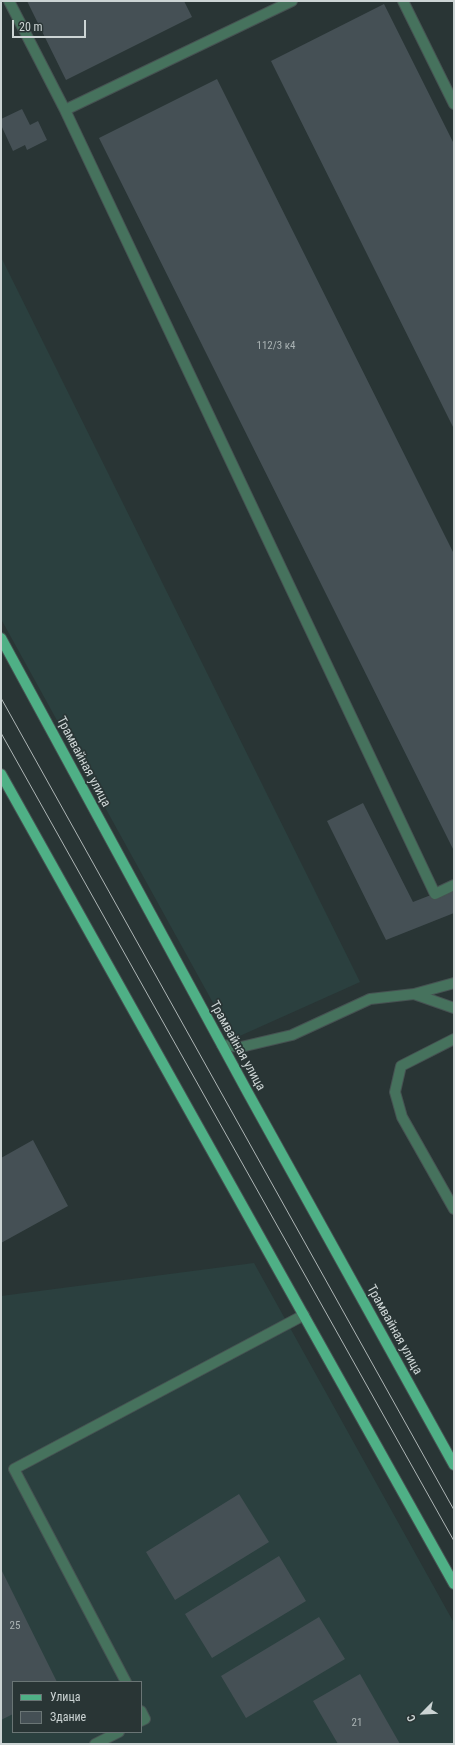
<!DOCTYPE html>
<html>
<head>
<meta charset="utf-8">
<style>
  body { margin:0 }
  #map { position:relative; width:455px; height:1745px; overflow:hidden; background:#293535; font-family:"Roboto Condensed",sans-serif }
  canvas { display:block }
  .frame { position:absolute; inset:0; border:2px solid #ccd4d4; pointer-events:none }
  .legend { position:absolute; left:12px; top:1681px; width:130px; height:52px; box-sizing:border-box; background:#293535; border:1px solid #6a7575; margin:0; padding:5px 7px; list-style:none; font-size:12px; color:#ccd4d4 }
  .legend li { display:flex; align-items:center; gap:8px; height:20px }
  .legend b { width:20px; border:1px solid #6a7575 }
  .north { position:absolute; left:403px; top:1693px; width:40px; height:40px; -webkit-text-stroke:3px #293535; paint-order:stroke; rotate:246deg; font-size:11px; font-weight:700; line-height:16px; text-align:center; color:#ccd4d4 }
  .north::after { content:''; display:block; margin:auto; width:14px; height:18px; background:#ccd4d4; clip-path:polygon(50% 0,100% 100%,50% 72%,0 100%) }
  .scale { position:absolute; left:12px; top:20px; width:74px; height:18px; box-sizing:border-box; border:2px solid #ccd4d4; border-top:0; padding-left:5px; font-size:12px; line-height:14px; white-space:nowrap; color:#ccd4d4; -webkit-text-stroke:3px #293535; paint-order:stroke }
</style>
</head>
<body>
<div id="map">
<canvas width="455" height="1745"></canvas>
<div class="frame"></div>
<ul class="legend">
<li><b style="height:5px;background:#4fb086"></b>Улица</li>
<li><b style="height:11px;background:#455055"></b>Здание</li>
</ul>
<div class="north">С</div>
<div class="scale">20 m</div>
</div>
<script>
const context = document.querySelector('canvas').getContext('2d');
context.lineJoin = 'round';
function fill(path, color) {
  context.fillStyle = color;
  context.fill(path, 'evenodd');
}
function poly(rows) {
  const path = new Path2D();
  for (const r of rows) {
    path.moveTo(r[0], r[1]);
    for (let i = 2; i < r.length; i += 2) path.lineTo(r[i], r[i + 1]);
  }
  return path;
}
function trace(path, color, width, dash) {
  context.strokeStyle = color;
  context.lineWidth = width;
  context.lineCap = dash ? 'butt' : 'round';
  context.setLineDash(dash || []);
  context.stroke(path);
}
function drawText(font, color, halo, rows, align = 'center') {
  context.font = font + ' "Roboto Condensed",sans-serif';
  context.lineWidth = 3.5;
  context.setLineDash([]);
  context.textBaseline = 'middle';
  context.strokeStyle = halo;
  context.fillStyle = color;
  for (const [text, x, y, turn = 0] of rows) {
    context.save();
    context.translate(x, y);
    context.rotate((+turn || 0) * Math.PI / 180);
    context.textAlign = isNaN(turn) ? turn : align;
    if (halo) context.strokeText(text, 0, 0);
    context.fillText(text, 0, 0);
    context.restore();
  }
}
const built = poly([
  [1,257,360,982,233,1039,1,619],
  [254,1263,454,1623,454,1744,1,1744,1,1296],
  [13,1682,141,1682,141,1732,13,1732]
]);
const building = poly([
  [27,1,184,1,192,17,66,80],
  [384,4,454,144,454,429,271,61],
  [217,79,454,554,454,851,99,138],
  [22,109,30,125,38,121,47,140,27,150,25,145,13,151,1,125,1,119],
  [363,803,413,902,454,886,454,913,386,940,327,821],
  [33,1140,68,1206,1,1243,1,1158],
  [239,1494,269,1542,175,1600,146,1552],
  [279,1556,306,1601,212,1658,185,1614],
  [1,1569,57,1682,13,1682,13,1714,1,1720],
  [319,1617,345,1659,246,1718,221,1676],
  [360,1674,400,1744,338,1744,313,1701]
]);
const minor = poly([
  [9,1,65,110,435,894,454,885],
  [403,1,454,104],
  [65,110,292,1],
  [414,994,454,983],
  [454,1039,401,1066,395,1092,402,1117,454,1209],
  [222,1045,241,1047,292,1035,370,999,414,994,454,1008],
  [126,1682,14,1469,304,1315],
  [141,1711,145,1719,141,1721],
  [95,1744,119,1732]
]);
const major = poly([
  [1,638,248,1093,454,1465],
  [1,774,454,1584]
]);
const tram = poly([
  [1,698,454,1510],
  [1,733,454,1541]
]);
const numberNames = [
  ["112/3 к4",276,346],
  ["25",15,1626],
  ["21",357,1723]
];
const streetNames = [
  ["Трамвайная улица",83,762,62],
  ["Трамвайная улица",237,1046,61],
  ["Трамвайная улица",394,1330,61]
];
fill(built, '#2b403f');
fill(building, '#455055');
trace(minor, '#465252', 12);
trace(major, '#465252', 12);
trace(minor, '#46725d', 10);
trace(major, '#4fb086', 10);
trace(tram, '#aeb6b6', 1);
drawText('11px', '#aab3b4', null, numberNames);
drawText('13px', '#ccd4d4', '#293535', streetNames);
</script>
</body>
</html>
